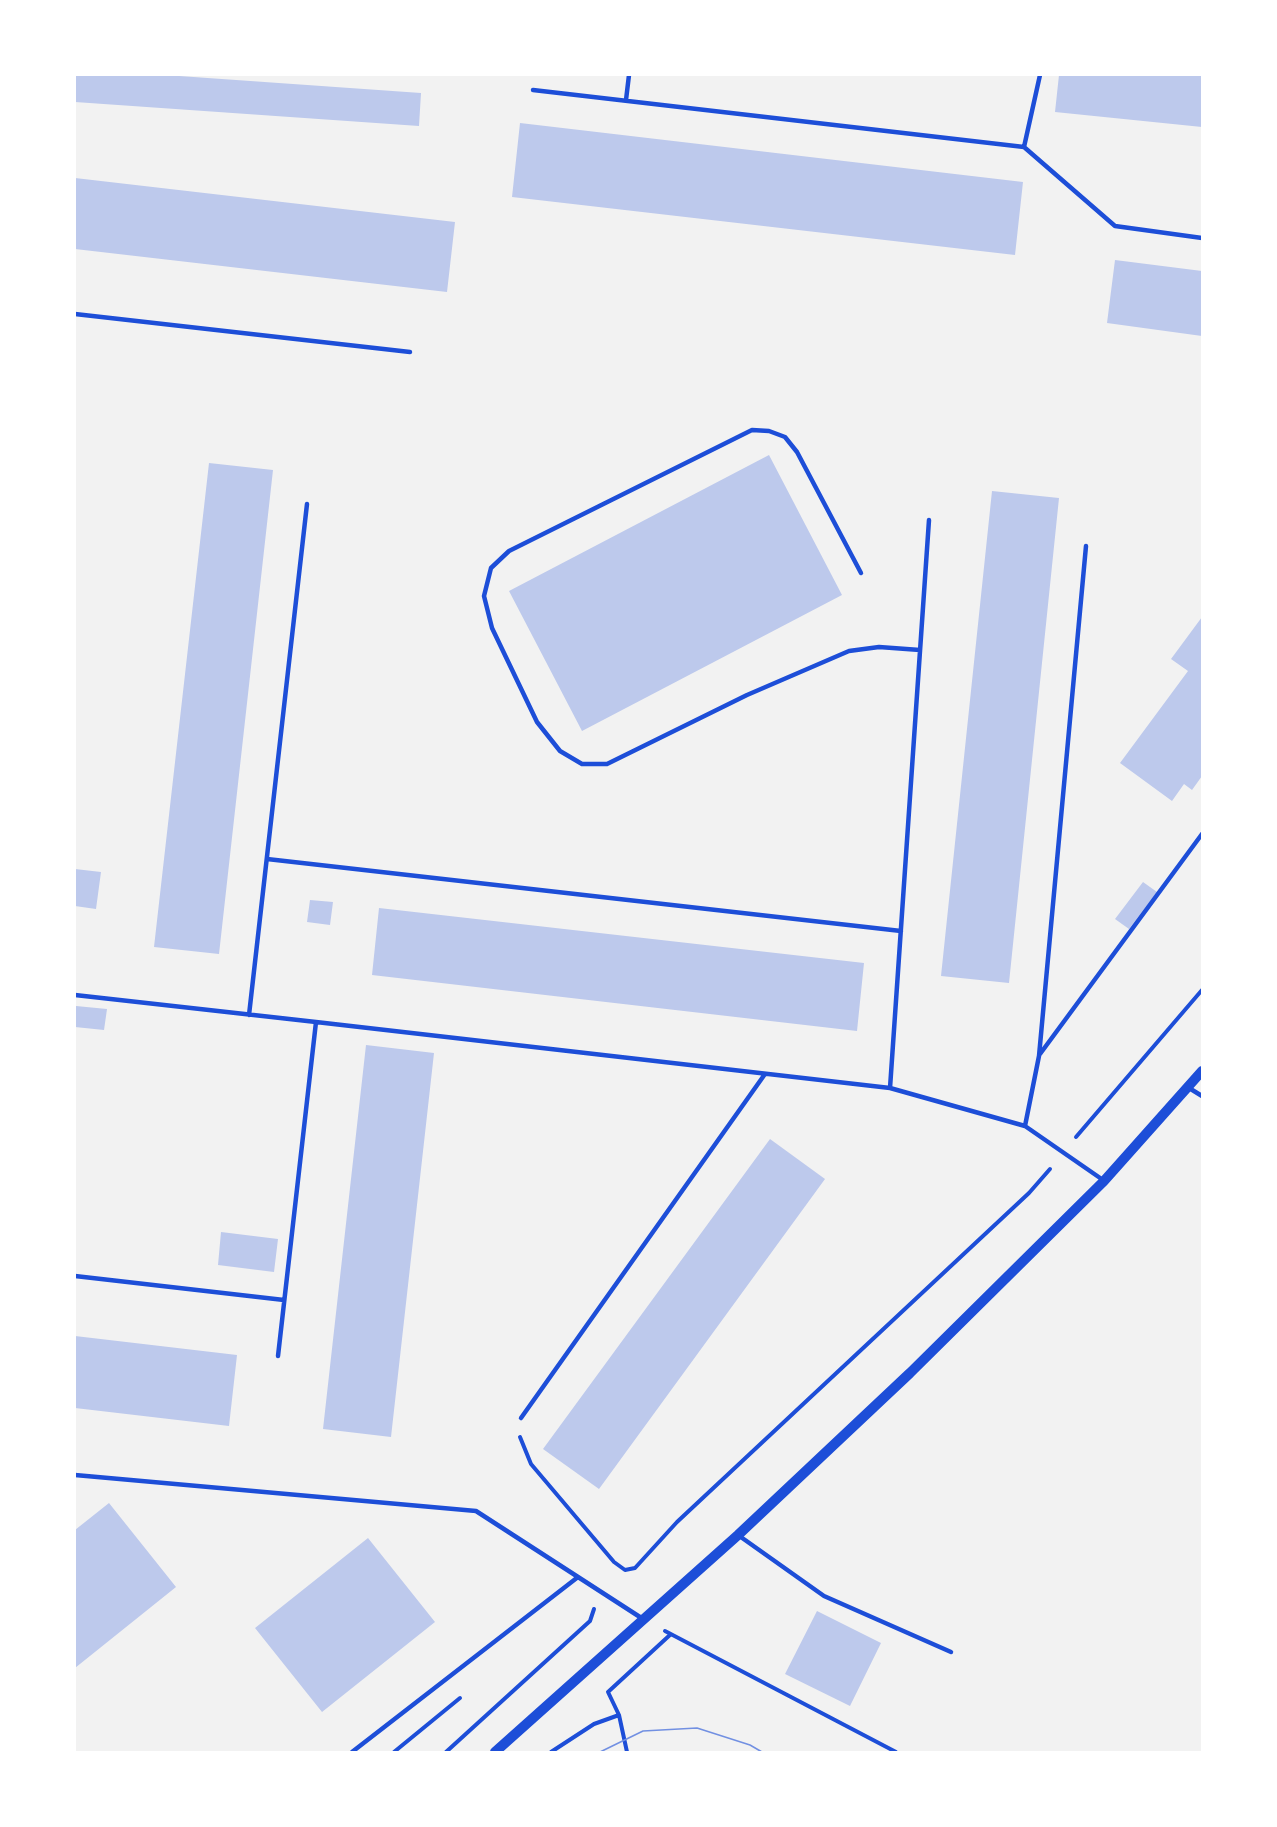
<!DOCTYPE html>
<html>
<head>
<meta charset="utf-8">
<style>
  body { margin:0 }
  #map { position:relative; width:1277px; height:1827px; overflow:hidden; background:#f2f2f2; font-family:Manrope,sans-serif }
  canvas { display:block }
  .frame { position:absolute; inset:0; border:76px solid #fff; pointer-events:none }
</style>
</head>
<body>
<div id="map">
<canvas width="1277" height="1827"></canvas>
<div class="frame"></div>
</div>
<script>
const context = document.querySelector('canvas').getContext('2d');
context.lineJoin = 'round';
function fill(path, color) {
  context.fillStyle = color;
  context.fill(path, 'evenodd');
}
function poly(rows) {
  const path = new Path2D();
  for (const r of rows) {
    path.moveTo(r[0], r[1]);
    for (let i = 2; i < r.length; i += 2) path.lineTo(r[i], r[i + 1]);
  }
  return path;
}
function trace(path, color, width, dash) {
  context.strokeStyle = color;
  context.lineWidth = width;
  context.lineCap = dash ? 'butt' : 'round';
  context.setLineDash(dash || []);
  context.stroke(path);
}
const building = poly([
  [75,75,165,75,421,93,419,126,75,102],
  [1059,75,1202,75,1202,127,1055,112],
  [520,123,1023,182,1015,255,512,197],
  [75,178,455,222,447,292,75,249],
  [1115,260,1202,271,1202,336,1107,323],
  [769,455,842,595,582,731,509,591],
  [209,463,273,470,219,954,154,947],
  [992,491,1059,498,1009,983,941,976],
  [1202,617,1202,776,1192,790,1184,784,1172,801,1120,763,1188,671,1171,659],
  [75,869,101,872,96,909,75,906],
  [1143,882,1157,892,1129,929,1115,919],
  [310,900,333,902,330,925,307,922],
  [379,908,864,963,857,1031,372,975],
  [76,1006,107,1009,104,1030,75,1027],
  [366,1045,434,1053,391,1437,323,1429],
  [770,1139,825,1179,599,1489,543,1449],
  [221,1232,278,1239,274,1272,218,1265],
  [75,1336,237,1355,229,1426,75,1408],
  [109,1503,176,1587,75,1668,75,1530],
  [368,1538,435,1622,322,1712,255,1628],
  [817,1611,881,1643,850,1706,785,1674]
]);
const path = poly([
  [1076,1137,1202,990],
  [520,1437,531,1464,614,1562,625,1570,635,1568,677,1522,1029,1193,1050,1169],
  [665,1631,896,1752],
  [619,1715,627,1752],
  [394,1752,460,1698],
  [446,1752,590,1621,594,1609],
  [551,1752,594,1724,619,1715,608,1692,671,1634]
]);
const service = poly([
  [533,90,1024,147,1115,226,1202,238],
  [626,100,629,75],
  [1024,147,1040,75],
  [75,314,410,352],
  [861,573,797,452,785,437,769,431,752,430,509,551,491,568,484,596,492,628,537,722,560,751,582,764,607,764,747,695,849,651,879,647,920,650],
  [267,859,901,931],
  [75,995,316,1022],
  [249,1015,307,504],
  [1040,1054,1202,834],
  [890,1088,929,520],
  [1189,1088,1202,1096],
  [1025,1126,1039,1056,1086,546],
  [75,1276,284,1300],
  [278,1356,316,1022,890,1088,1025,1126,1103,1180],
  [521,1418,765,1074],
  [75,1475,476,1511,643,1619],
  [738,1535,824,1596,951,1652],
  [352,1752,578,1577]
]);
const tertiary = poly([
  [495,1752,738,1535,910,1373,1104,1181,1202,1071]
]);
const tram = poly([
  [600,1752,643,1731,697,1728,750,1745,762,1752]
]);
fill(building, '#bdc9ec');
trace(path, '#1d4ed8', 4);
trace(service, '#1d4ed8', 4.5);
trace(tertiary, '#1d4ed8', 10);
trace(tram, '#7290e2', 1.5);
</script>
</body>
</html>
